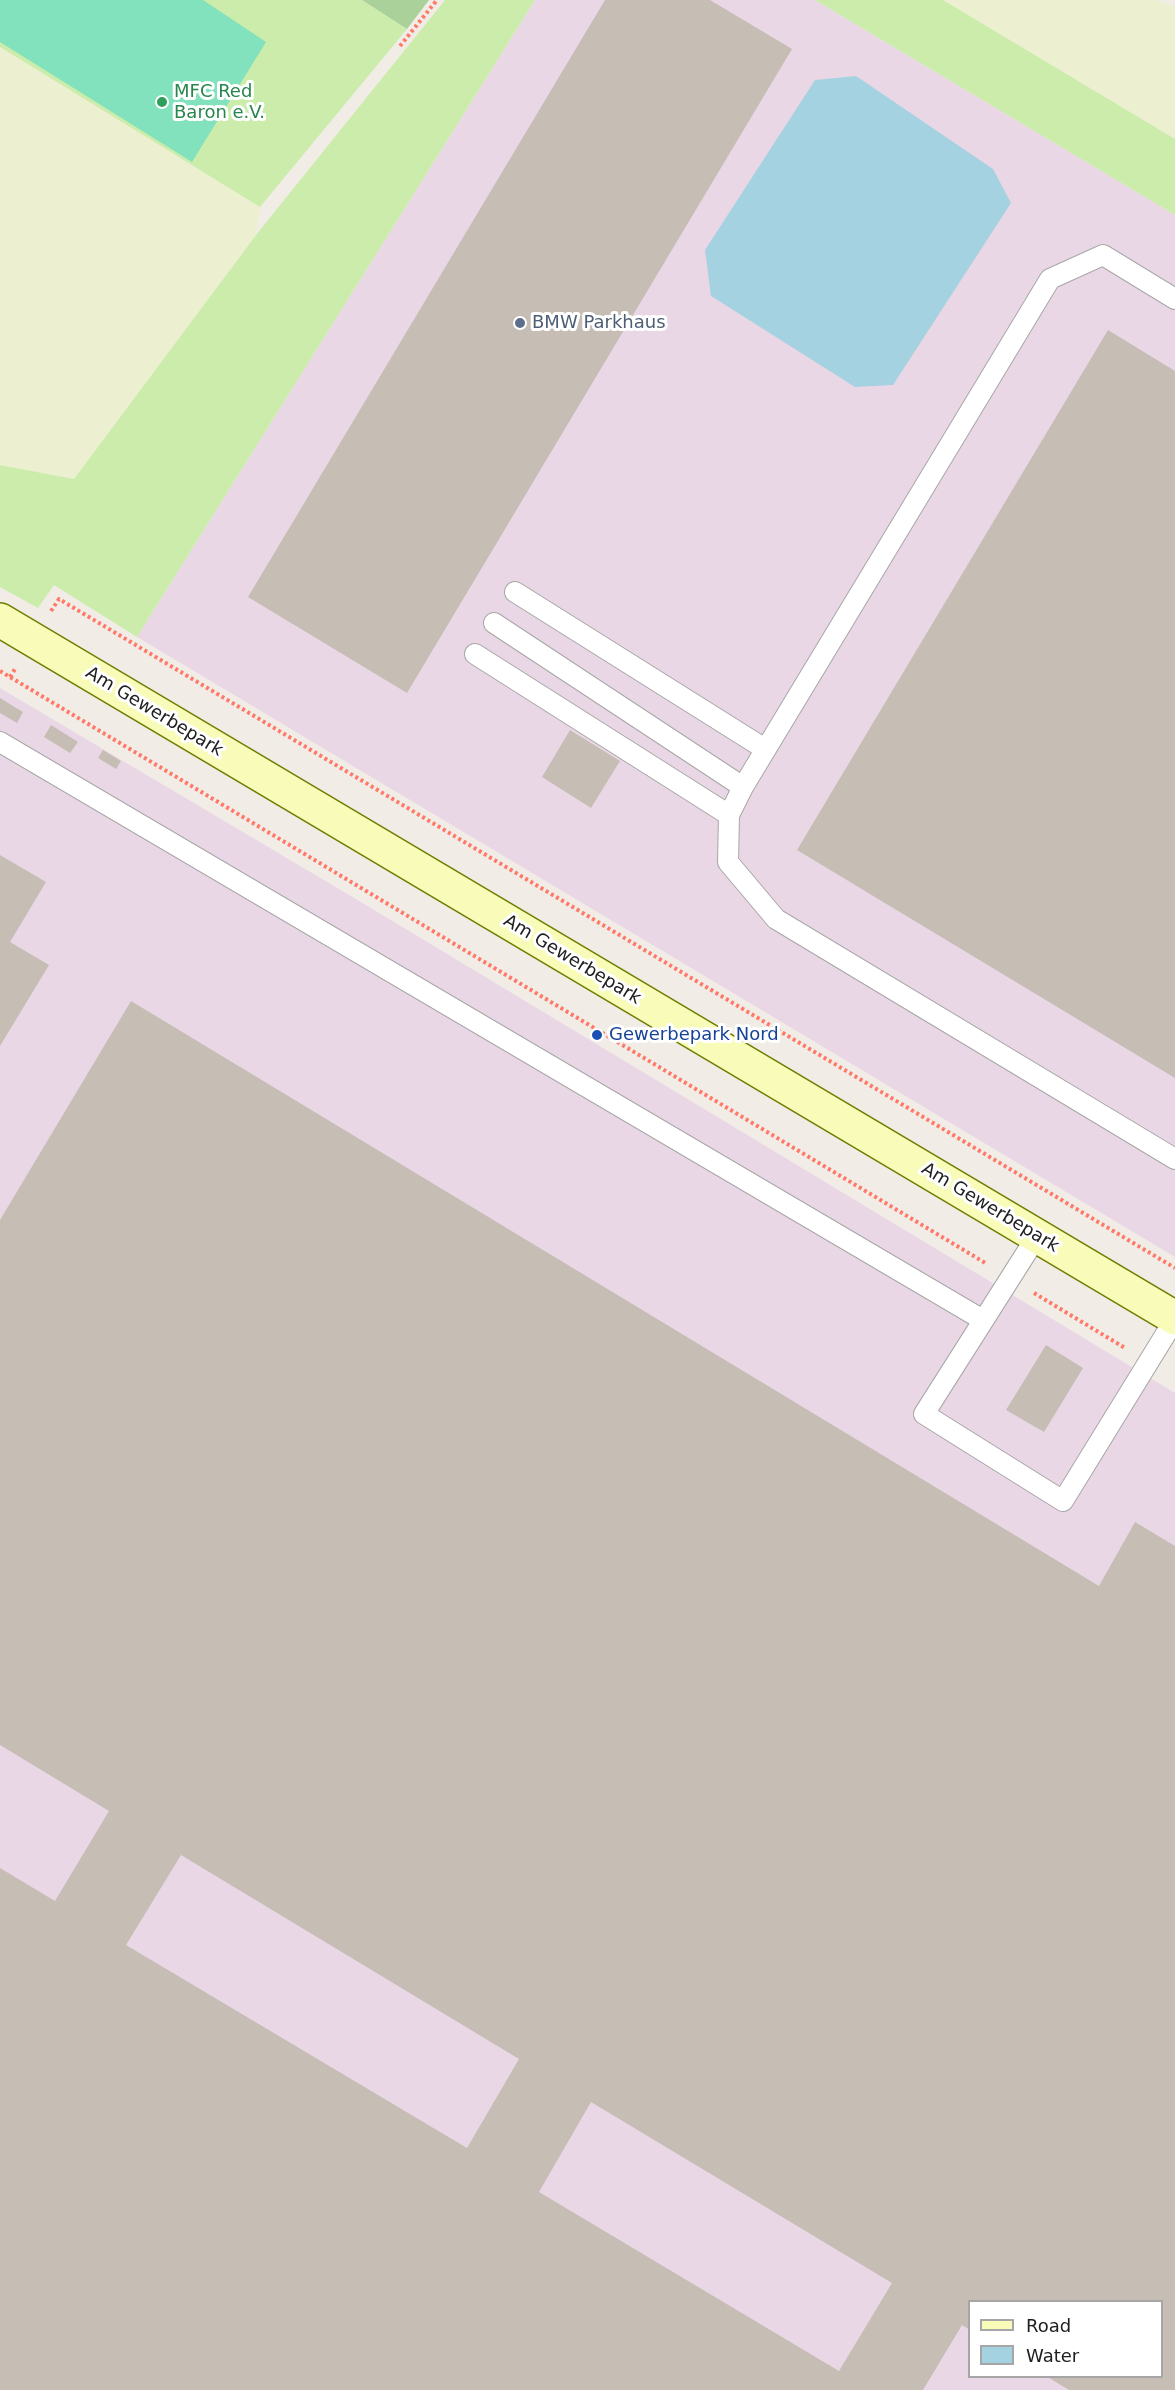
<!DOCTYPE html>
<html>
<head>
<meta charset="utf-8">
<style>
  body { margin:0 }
  #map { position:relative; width:1175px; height:2390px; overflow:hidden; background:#f1ede6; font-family:"DejaVu Sans",sans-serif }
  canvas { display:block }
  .legend { position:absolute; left:968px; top:2300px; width:195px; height:78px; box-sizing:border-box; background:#fff; border:2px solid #a6a6a6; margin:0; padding:8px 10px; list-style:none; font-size:18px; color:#202020 }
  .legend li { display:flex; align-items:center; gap:12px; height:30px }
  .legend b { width:30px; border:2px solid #a6a6a6 }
</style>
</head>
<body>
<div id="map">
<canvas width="1175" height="2390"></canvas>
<ul class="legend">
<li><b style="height:8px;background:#f8fcb8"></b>Road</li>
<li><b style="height:16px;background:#a5d2e0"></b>Water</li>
</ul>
</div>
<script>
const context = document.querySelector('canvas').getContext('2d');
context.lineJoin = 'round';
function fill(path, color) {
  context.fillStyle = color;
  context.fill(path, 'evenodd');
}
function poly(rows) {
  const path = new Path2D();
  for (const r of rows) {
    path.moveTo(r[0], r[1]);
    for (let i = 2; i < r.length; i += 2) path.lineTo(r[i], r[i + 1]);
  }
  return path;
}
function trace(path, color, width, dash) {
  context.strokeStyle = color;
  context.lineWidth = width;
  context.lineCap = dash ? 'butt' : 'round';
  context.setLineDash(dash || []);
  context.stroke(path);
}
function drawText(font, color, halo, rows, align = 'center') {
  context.font = font + ' "DejaVu Sans",sans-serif';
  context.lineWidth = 6;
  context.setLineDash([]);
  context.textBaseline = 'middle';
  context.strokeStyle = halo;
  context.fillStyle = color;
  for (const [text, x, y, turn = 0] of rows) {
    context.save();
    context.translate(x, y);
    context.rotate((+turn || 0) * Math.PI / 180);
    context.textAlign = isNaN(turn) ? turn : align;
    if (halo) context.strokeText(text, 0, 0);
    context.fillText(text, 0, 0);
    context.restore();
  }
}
const industrial = poly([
  [535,0,815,0,1175,215,1175,1257,137,637],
  [0,688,366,905,1175,1393,1175,2390,0,2390],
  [970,2302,1162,2302,1162,2376,970,2376]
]);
const farmland = poly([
  [943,0,1155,0,1175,6,1175,139],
  [0,47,260,207,256,235,74,479,0,465]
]);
const grass = poly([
  [0,0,362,0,407,29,260,207,0,47],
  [445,0,535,0,137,637,54,585,38,608,0,587,0,465,74,479,256,235],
  [815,0,943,0,1175,139,1175,215]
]);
const forest = poly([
  [362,0,429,0,407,29]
]);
const pitch = poly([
  [0,0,203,0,266,42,192,162,0,42]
]);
const water = poly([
  [856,76,993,169,1011,203,893,385,855,387,711,296,705,250,815,80]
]);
const building = poly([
  [605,0,710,0,792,49,407,693,248,597],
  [1108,330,1175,371,1175,1078,797,850],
  [0,698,23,712,17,723,0,713],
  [51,725,78,742,70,753,44,737],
  [570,730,620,761,591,808,542,777],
  [103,750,121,761,116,769,98,758],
  [0,855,46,882,10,942,49,965,0,1046],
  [131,1001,1099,1586,1135,1522,1175,1546,1175,2390,1069,2390,1046,2376,1162,2376,1162,2302,970,2302,970,2330,962,2325,923,2390,0,2390,0,1868,55,1901,109,1811,0,1745,0,1220],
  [181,1855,519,2059,467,2148,126,1945],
  [591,2102,892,2283,839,2371,539,2192],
  [1046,1345,1083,1368,1044,1432,1006,1410]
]);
const path = poly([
  [400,46,437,0],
  [51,611,59,599,1175,1268],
  [0,671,987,1264],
  [10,677,15,669],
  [1034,1293,1125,1348]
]);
const lane = poly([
  [1175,299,1103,255,1050,279,743,787,729,815,728,862,776,919,1175,1159],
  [515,592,765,749],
  [494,623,743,787],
  [475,654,729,815],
  [0,742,983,1320],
  [1037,1236,924,1414,1063,1501,1175,1319]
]);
const secondary = poly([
  [0,620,1175,1318]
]);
const markers = [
  [162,102,6,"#2e9e5b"],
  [520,323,6,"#5c6f8a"],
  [597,1035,6,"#1a4fb4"]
];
const leisureNames = [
  ["MFC Red",174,92],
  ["Baron e.V.",174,113]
];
const serviceNames = [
  ["BMW Parkhaus",532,323]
];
const streetNames = [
  ["Am Gewerbepark",154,712,31],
  ["Am Gewerbepark",572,960,31],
  ["Am Gewerbepark",990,1208,31]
];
const transitNames = [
  ["Gewerbepark Nord",609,1035]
];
fill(industrial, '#ead7e6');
fill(farmland, '#edf0d0');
fill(grass, '#cbecaa');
fill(forest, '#aad199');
fill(pitch, '#81e2bd');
fill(water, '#a5d2e0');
fill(building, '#c6bdb5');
trace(lane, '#a7a7a7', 22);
trace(secondary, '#6f7d01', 36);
trace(path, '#ff7868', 4, [3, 3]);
trace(lane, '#fff', 20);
trace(secondary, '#f8fcb8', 33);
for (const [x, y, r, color] of markers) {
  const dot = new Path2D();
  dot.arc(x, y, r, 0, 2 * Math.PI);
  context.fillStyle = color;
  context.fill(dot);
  trace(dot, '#fff', 2);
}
drawText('18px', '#27864d', '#fff', leisureNames, 'left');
drawText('18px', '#4e5e75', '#fff', serviceNames, 'left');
drawText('18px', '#202020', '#fff', streetNames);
drawText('18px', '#164399', '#fff', transitNames, 'left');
</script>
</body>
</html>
